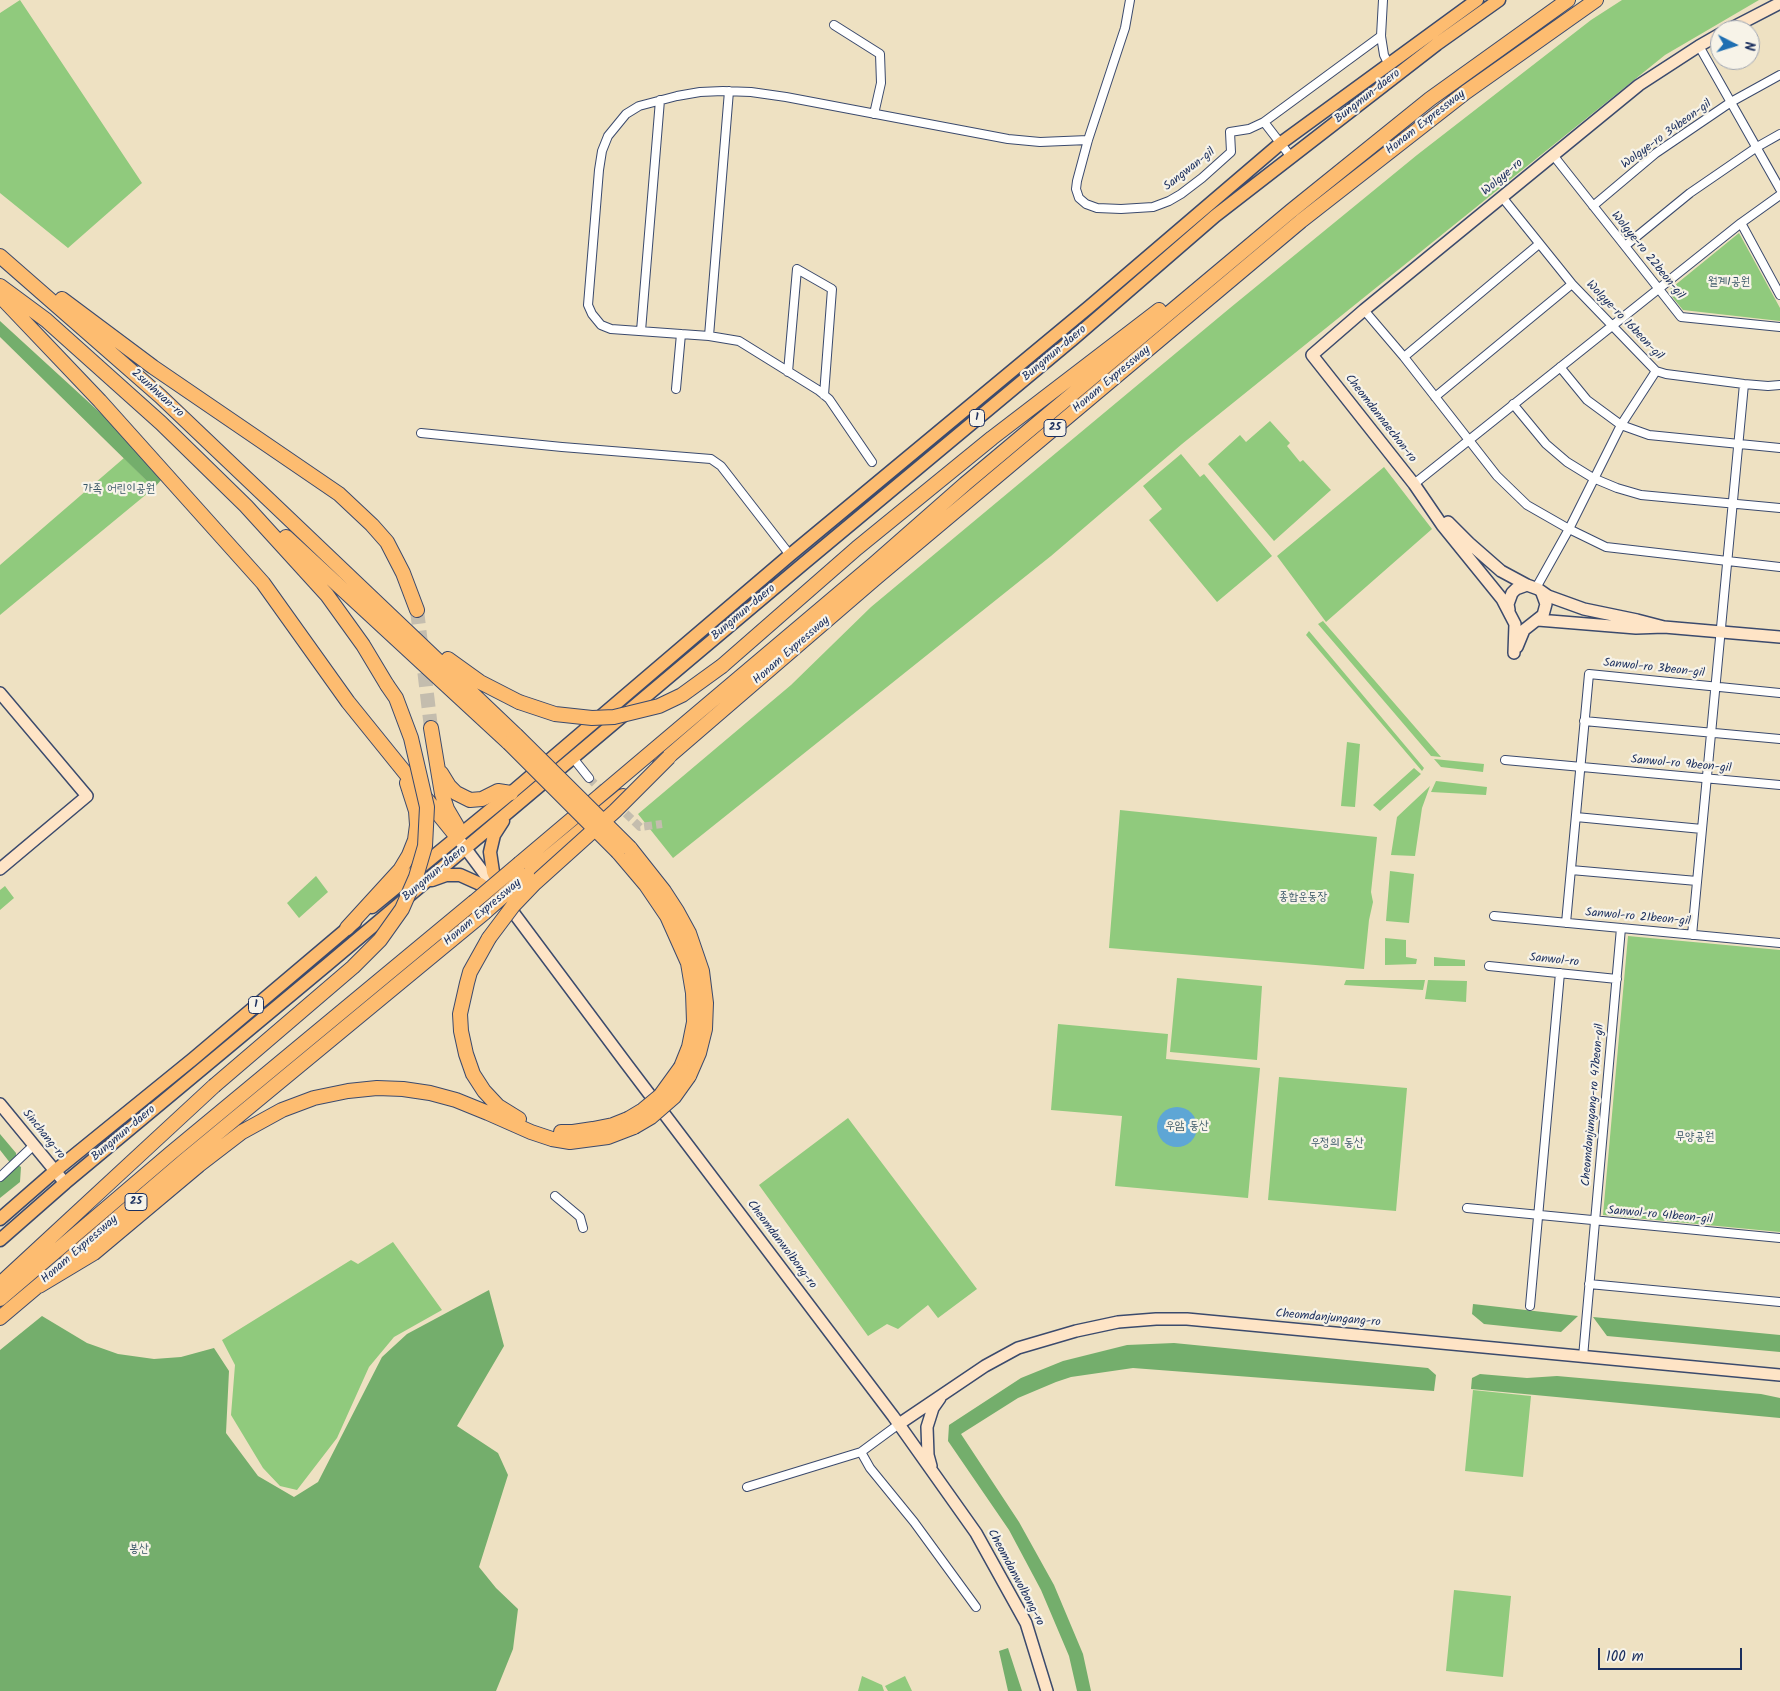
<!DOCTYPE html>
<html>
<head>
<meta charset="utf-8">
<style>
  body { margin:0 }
  #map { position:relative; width:1780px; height:1691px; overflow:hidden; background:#eee1c2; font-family:Kalam,sans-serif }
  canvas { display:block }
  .north { position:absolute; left:1710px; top:20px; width:50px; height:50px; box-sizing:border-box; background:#f7f3e8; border:1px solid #9fa5b1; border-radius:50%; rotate:95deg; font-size:14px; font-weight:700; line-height:20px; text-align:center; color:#1b2f5e }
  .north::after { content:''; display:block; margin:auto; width:18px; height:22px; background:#1f6fb2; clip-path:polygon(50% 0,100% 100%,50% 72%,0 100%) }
  .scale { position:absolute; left:1598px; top:1648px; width:144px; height:22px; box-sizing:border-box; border:2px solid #1b2f5e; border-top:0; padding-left:6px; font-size:15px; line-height:18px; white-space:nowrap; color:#1b2f5e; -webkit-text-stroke:4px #f7f3e8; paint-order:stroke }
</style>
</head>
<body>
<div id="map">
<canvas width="1780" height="1691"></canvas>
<div class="north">N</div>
<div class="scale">100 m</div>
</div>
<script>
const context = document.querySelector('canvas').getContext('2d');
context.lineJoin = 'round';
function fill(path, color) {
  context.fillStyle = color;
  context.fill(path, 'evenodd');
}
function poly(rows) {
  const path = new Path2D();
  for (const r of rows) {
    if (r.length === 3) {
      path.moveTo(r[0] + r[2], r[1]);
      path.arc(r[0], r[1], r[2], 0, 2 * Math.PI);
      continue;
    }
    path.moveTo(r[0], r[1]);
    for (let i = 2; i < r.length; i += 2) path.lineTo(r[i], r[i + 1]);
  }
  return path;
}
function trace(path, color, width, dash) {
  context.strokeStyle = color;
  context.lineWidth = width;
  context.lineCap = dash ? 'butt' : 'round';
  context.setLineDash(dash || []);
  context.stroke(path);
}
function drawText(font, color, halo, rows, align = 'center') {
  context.font = font + ' Kalam,"Poor Story",sans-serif';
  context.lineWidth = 4.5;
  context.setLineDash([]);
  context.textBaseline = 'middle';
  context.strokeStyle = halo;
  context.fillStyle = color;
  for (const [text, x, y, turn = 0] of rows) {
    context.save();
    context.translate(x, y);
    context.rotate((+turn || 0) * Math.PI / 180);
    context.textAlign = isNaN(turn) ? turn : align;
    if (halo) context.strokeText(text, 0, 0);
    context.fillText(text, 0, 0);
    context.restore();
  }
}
const green = poly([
  [20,0,142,183,68,248,0,193,0,13],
  [1622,0,1759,0,1665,55,1182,444,1051,556,673,858,638,814,791,685,871,607,1230,308,1417,155,1591,20],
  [1739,233,1780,308,1780,321,1683,310,1669,293,1669,290],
  [1270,421,1290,443,1287,446,1300,462,1303,460,1331,490,1274,541,1208,464,1240,435,1246,442],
  [1181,454,1200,477,1204,474,1272,556,1217,602,1149,520,1162,509,1143,486],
  [124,458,154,488,0,615,0,565],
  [1384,467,1432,529,1326,622,1277,556],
  [1323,621,1441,757,1431,756,1318,624],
  [1309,631,1424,768,1422,771,1306,635],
  [1347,742,1360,744,1355,807,1341,806],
  [1434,759,1484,764,1483,772,1441,767],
  [1414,768,1421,774,1380,811,1373,805],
  [1436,781,1487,787,1486,795,1431,792],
  [1430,786,1422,808,1415,856,1391,855,1397,817],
  [1120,810,1377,837,1371,892,1373,902,1369,920,1364,969,1109,948],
  [1390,871,1414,874,1409,923,1386,921],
  [316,876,328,892,299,918,287,903],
  [5,886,14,898,0,910,0,890],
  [1628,936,1780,950,1780,1232,1603,1215],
  [1385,938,1406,940,1406,957,1417,959,1416,964,1385,965],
  [1434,957,1465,960,1465,966,1434,966],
  [1177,978,1262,986,1257,1060,1170,1052],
  [1346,980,1425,980,1423,990,1344,985],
  [1428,980,1467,981,1466,1002,1425,999],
  [1058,1024,1168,1034,1166,1059,1260,1068,1248,1198,1115,1186,1122,1116,1051,1110],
  [1279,1077,1407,1088,1396,1211,1268,1200],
  [848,1118,977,1289,938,1318,928,1305,898,1329,887,1324,868,1336,759,1185],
  [393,1242,442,1310,394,1337,369,1367,337,1438,297,1490,280,1486,263,1468,231,1415,235,1365,222,1340,351,1260,358,1264],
  [1473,1390,1531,1396,1523,1477,1465,1471],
  [1454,1590,1511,1596,1503,1677,1446,1671],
  [862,1676,882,1685,884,1691,858,1691],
  [905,1676,912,1691,888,1691,885,1686]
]);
const forest = poly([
  [0,321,107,419,162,479,154,488,0,337],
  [0,1134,16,1153,16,1159,11,1164,0,1150],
  [18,1165,21,1167,20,1182,0,1198,0,1181],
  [489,1290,504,1346,457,1426,498,1453,508,1475,479,1567,496,1588,518,1609,513,1649,496,1691,0,1691,0,1350,42,1316,87,1343,118,1354,154,1359,181,1357,214,1348,229,1371,226,1433,258,1476,294,1497,318,1482,382,1357,407,1334],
  [1473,1304,1578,1316,1561,1332,1484,1324,1472,1314],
  [1593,1317,1780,1335,1780,1352,1607,1336],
  [1174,1343,1428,1368,1436,1375,1434,1391,1133,1368,1071,1377,1056,1382,1018,1398,961,1434,1019,1522,1054,1585,1083,1654,1091,1691,1077,1691,1069,1656,1041,1590,1009,1530,948,1441,949,1425,1021,1378,1063,1361,1127,1345],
  [1480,1374,1527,1378,1557,1376,1761,1394,1780,1398,1780,1418,1471,1389,1472,1378],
  [1008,1648,1022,1691,1008,1691,999,1651]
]);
const water = poly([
  [1177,1127,20]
]);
const streetTunnel = poly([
  [589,778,605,794],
  [617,805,640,827,662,824]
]);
const highwayTunnel = poly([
  [417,610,431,728]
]);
const street = poly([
  [1130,0,1125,28,1088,140,1077,181,1076,189,1079,198,1086,204,1097,208,1121,209,1153,207,1169,201,1181,194,1202,178,1231,152,1230,132,1249,129,1264,122,1381,36],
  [1383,0,1381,36,1384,55,1389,65],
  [834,25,880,54,881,83,874,114],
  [1699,46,1780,189],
  [1264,122,1291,157],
  [1553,155,1681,317,1780,327],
  [1502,197,1572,284,1656,371,1666,374,1744,384,1768,386,1780,385],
  [1593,206,1656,153,1731,102,1780,75],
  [1741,223,1780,295],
  [1625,246,1690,193,1757,147,1780,134],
  [1364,310,1404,357,1497,476,1527,505,1569,529,1606,547,1780,567],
  [641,331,660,100],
  [709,336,729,91],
  [1404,357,1539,244],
  [1560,367,1587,400,1621,425,1649,435,1780,448],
  [788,372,797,269,832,289,824,395],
  [676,389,681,334],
  [1435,397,1572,284],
  [1513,404,1546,444,1567,462,1593,478,1617,488,1641,495,1780,508],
  [421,433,562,447,711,459,721,466,790,555],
  [872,462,829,399,818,390,739,341,709,336,611,329,601,325,592,314,588,305,599,170,602,151,608,136,626,114,639,106,677,96,700,92,723,91,751,92,786,97,1008,139,1040,142,1088,140],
  [1414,484,1741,223,1780,195],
  [1536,588,1569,529,1621,425,1656,371],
  [1584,721,1780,739],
  [573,758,589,778],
  [1505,760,1780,785],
  [1576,817,1702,829],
  [1571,870,1697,881],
  [1494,916,1780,943],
  [1566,923,1589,674,1780,693],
  [1692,935,1744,384],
  [1489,966,1617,979],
  [0,1177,34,1145],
  [555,1196,580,1217,583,1228],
  [1467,1208,1780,1238],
  [1589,1284,1780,1302],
  [1530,1306,1560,973],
  [1583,1357,1621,928],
  [861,1452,870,1468,914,1522,976,1607],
  [747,1487,861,1452,899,1424]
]);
const secondary = poly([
  [1728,30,1780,3],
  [1448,522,1469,543,1501,571,1527,585,1538,589,1548,596,1584,609,1637,620,1664,627],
  [1509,610,1508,604,1512,593,1516,589,1527,585],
  [1538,620,1636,628,1664,627,1780,637],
  [1517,647,1524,630,1543,615,1546,604,1542,593],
  [1514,653,1515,624,1502,599,1442,525,1414,484,1312,355,1364,310,1639,85,1699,46,1720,34],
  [0,693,87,796,0,869],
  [457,837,625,1062,893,1416,976,1533,1026,1623,1047,1691],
  [0,1104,65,1183],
  [899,1424,985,1366,1018,1348,1076,1331,1118,1322,1156,1319,1187,1319,1780,1375],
  [931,1466,928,1455,927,1427,933,1408,940,1398]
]);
const primary = poly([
  [503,821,494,835,490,852,493,872,506,903],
  [432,880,446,875,460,875,480,884,496,895],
  [372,907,511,793,790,555,1089,307,1281,143,1477,0],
  [0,1219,55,1171,193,1059,355,922],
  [0,1240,65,1183,328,964,803,564,1073,339,1215,216,1437,44,1499,0]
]);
const highway = poly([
  [0,256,160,396,516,735],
  [0,286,46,320,161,423,246,506,327,595,363,645,387,685],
  [0,296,100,401,263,583,348,702,457,837],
  [62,299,153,367,339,494,372,525,387,542,403,573,417,610],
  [286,537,509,743],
  [448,659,480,682,519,702],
  [722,666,857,548,992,438,1159,310],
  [431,728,442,794,447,809,457,826],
  [660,764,877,577,1301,221,1466,92,1596,0],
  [441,773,449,786,456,793,470,800,482,799,498,791,511,793],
  [630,848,664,891,677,911,689,933,702,971,706,1003,705,1029,699,1053,689,1076],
  [618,852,646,885,667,916,688,963,693,993,694,1022,689,1047,681,1067],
  [520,863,875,563,965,484,1291,211,1430,99,1568,0],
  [527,875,623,796],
  [347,928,400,870,409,855,415,840,417,825,416,811,407,783],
  [489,938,470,972,467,983,460,1014,461,1031,466,1054,473,1074,484,1091,498,1106,519,1119],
  [561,1132,573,1132,593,1129,613,1125,628,1119],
  [67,1261,185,1160,484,913],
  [0,1284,214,1086],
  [39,1286,94,1253,199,1165,242,1132,282,1110,314,1098,348,1091,377,1088,403,1089,430,1093,456,1100,488,1113,531,1132,552,1139,570,1142,608,1137,634,1127],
  [0,1299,171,1153,474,902],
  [0,1318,45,1280]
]);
const highwayBridge = poly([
  [519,702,555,714,592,718,614,717,659,706,682,695,722,666],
  [516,735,630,848],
  [509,743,618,852],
  [474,902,520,863],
  [484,913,527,875],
  [489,938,513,906,535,883,615,811,669,757],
  [214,1086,353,967,380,940,402,909,416,877,425,846,427,807,411,738,396,698,387,685],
  [628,1119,643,1110,660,1096,681,1067],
  [634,1127,651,1117,674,1097,689,1076]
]);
const shields = [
  [977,418,15],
  [1055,428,22],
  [256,1005,15],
  [136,1202,22]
];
const shieldNames = [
  ["1",977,418],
  ["25",1055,428],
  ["1",256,1005],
  ["25",136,1202]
];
const streetNames = [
  ["Bungmun-daero",1368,97,-38],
  ["Honam Expressway",1426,123,-38],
  ["Wolgye-ro 34beon-gil",1667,135,-36],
  ["Sangwan-gil",1190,170,-38],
  ["Wolgye-ro",1503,178,-40],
  ["Wolgye-ro 22beon-gil",1647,256,51],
  ["Wolgye-ro 16beon-gil",1624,321,46],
  ["Bungmun-daero",1055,354,-40],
  ["Honam Expressway",1112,380,-40],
  ["2sunhwan-ro",157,394,42],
  ["Cheomdannaechon-ro",1380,419,52],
  ["Bungmun-daero",744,613,-40],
  ["Honam Expressway",792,651,-41],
  ["Sanwol-ro 3beon-gil",1654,669,6],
  ["Sanwol-ro 9beon-gil",1681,765,5],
  ["Bungmun-daero",435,874,-40],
  ["Honam Expressway",483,913,-40],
  ["Sanwol-ro 21beon-gil",1638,918,5],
  ["Sanwol-ro",1554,961,6],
  ["Cheomdanjungang-ro 47beon-gil",1594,1105,-85],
  ["Bungmun-daero",124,1134,-40],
  ["Sinchang-ro",43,1135,51],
  ["Sanwol-ro 41beon-gil",1660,1216,5],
  ["Cheomdanwolbong-ro",781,1245,53],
  ["Honam Expressway",80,1250,-41],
  ["Cheomdanjungang-ro",1328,1319,5],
  ["Cheomdanwolbong-ro",1015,1578,62]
];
const parkNames = [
  ["월계1공원",1729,283],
  ["가족 어린이공원",119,490],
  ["종합운동장",1303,898],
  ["우암 동산",1187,1127],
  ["무양공원",1695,1138],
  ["우정의 동산",1337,1144],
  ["봉산",139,1550]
];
fill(green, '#90ca7d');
fill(forest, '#74ae6c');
fill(water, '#5ea6d5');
trace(streetTunnel, '#c4bdae', 8, [8, 4]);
trace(highwayTunnel, '#c4bdae', 14, [14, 7]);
trace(street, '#3b4a6d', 10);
trace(secondary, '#3b4a6d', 14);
trace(primary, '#3b4a6d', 15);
trace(highway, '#3b4a6d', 16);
trace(street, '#fff', 8);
trace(secondary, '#fee4c6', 11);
trace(primary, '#fdbc70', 12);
trace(highway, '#fdbc70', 14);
trace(highwayBridge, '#3b4a6d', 16, []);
trace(highwayBridge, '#fdbc70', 14);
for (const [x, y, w] of shields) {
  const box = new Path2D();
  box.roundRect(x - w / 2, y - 8.5, w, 17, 4);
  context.fillStyle = '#f7f3e8';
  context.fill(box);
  trace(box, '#1b2f5e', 1);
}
drawText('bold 11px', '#1b2f5e', null, shieldNames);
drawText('12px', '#1b2f5e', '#f7f3e8', streetNames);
drawText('12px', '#385666', '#f7f3e8', parkNames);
</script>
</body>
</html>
